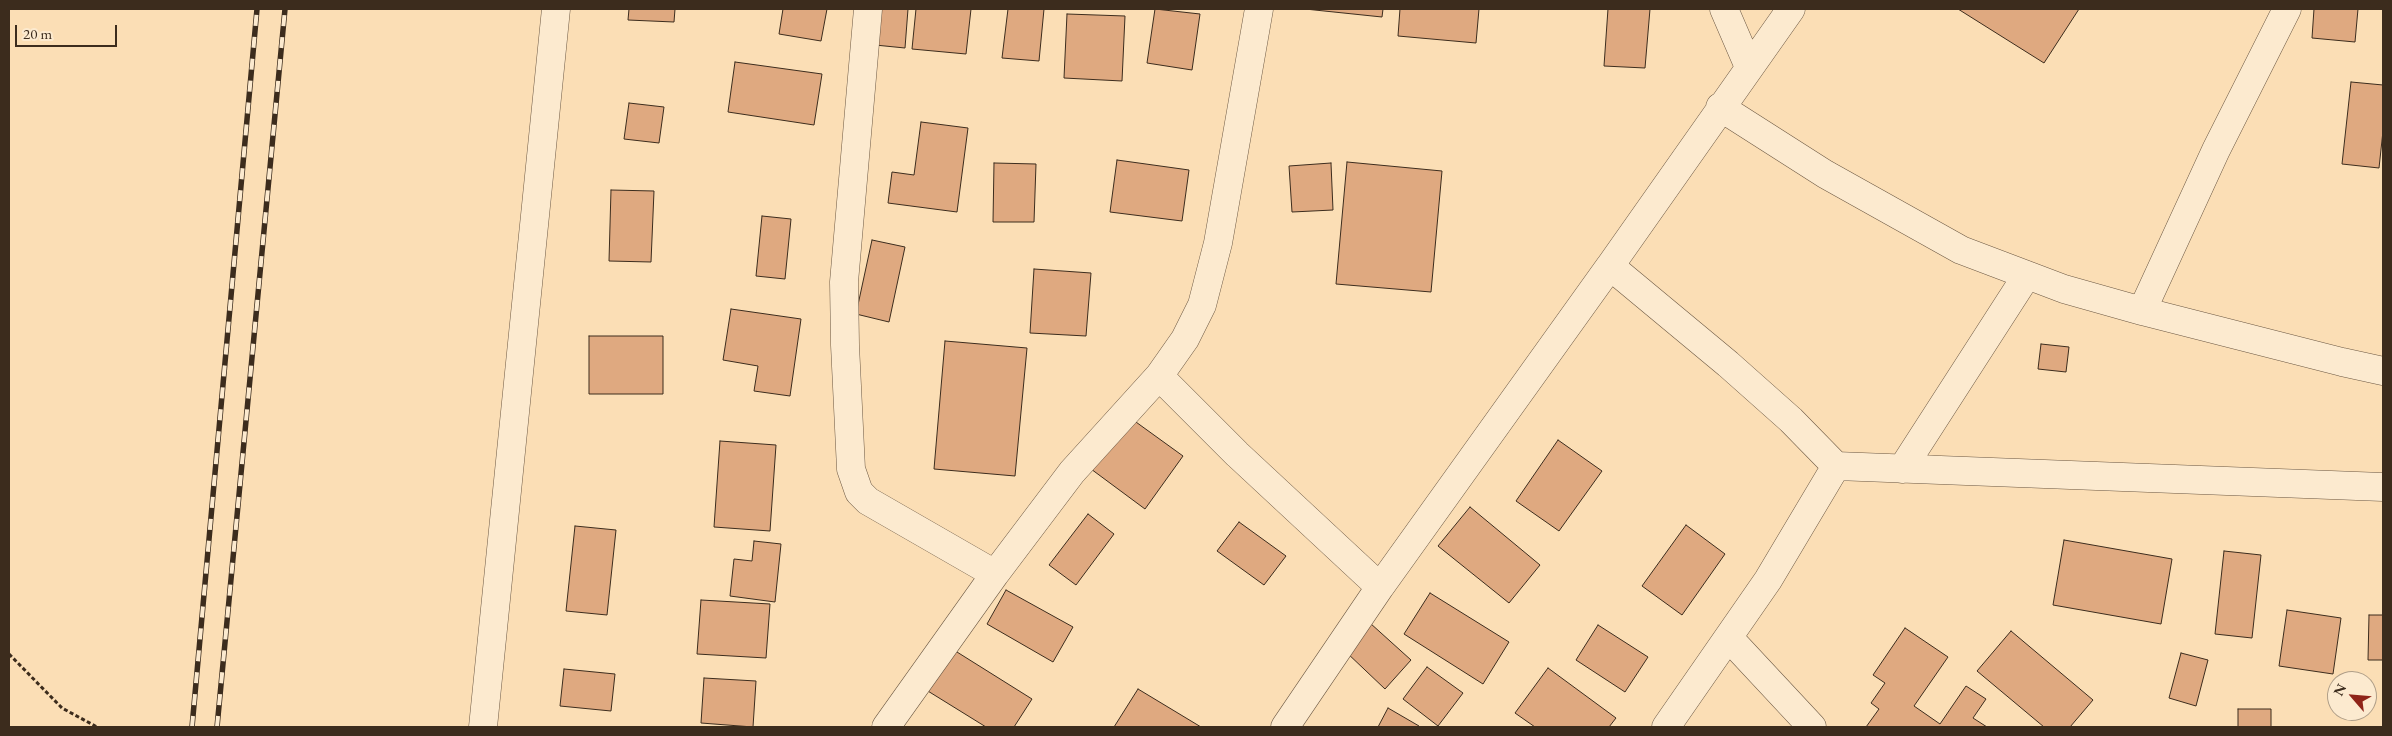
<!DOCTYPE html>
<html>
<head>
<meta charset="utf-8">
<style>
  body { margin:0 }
  #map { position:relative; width:2392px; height:736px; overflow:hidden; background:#fbdeb5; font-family:"EB Garamond",serif }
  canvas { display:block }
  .frame { position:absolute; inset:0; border:10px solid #3c2c1d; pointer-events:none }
  .north { position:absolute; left:2327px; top:671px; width:50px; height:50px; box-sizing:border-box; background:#fceacf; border:1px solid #af9e88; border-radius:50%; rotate:297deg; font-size:14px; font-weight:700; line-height:20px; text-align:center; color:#3c2c1d }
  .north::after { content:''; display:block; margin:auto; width:18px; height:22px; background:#8f2418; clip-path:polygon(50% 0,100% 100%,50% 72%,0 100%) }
  .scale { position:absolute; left:15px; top:25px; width:102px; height:22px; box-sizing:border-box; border:2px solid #3c2c1d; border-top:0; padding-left:6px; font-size:15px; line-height:18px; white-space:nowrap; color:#3c2c1d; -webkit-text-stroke:4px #fceacf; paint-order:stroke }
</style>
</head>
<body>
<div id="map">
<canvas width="2392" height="736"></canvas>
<div class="frame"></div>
<div class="north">N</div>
<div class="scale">20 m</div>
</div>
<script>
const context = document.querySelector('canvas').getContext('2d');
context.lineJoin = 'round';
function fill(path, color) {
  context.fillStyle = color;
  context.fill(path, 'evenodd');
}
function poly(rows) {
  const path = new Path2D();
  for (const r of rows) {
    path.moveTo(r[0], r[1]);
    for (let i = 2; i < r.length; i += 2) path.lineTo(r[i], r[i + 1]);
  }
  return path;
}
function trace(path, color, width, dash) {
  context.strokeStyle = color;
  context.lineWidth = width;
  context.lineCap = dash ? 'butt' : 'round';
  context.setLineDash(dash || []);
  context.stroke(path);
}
const building = poly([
  [629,9,675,9,674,22,628,20,629,9],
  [783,9,827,9,821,41,779,34,783,9],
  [878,9,908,9,905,48,875,45,878,9],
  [916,9,971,9,966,54,912,49,916,9],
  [1008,9,1044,9,1039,61,1002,58,1008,9],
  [1155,9,1200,14,1192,70,1147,63,1155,9],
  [1305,9,1383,9,1382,17,1305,9],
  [1400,9,1479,9,1476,43,1398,36,1400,9],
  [1608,9,1650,9,1645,68,1604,66,1608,9],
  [1958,9,2079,9,2044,63,1958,9],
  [2314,9,2358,9,2355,42,2312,38,2314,9],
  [1067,14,1125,16,1122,81,1064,78,1067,14],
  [735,62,822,74,814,125,728,112,735,62],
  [2351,82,2383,85,2383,131,2379,168,2342,164,2351,82],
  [629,103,664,107,659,143,624,139,629,103],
  [921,122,968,128,957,212,888,203,892,172,914,175,921,122],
  [1117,160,1189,170,1182,221,1110,212,1117,160],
  [1347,162,1442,171,1431,292,1336,284,1347,162],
  [994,163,1036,164,1034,222,993,222,994,163],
  [1331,163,1333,210,1292,212,1289,166,1331,163],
  [611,190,654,191,651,262,609,261,611,190],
  [762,216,791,219,785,279,756,276,762,216],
  [872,240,905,247,889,322,856,314,872,240],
  [1034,269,1091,273,1086,336,1030,333,1034,269],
  [731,309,801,319,790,396,754,391,758,366,723,360,731,309],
  [589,336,663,336,663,394,589,394,589,336],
  [945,341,1027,348,1015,476,934,469,945,341],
  [2041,344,2069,347,2066,372,2038,369,2041,344],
  [1129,417,1183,456,1145,509,1091,469,1129,417],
  [1558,440,1602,471,1559,531,1516,501,1558,440],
  [720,441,776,445,770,531,714,527,720,441],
  [1470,507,1540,565,1509,603,1438,546,1470,507],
  [1088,514,1114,534,1076,585,1049,565,1088,514],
  [1239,522,1286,556,1264,585,1217,551,1239,522],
  [1686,525,1725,554,1682,615,1642,586,1686,525],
  [575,526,616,530,607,615,566,611,575,526],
  [2064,540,2172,559,2161,624,2053,605,2064,540],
  [754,541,781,544,775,602,730,596,734,559,752,561,754,541],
  [2224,551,2261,555,2252,638,2215,634,2224,551],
  [1006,590,1073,627,1053,662,987,624,1006,590],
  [1430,593,1509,642,1483,684,1404,634,1430,593],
  [701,600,770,604,766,658,697,654,701,600],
  [2287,610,2341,618,2333,674,2279,666,2287,610],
  [2369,615,2383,615,2383,660,2368,660,2369,615],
  [1370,623,1411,660,1385,689,1345,651,1370,623],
  [1598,625,1648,657,1625,692,1576,660,1598,625],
  [1905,628,1948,657,1914,706,1940,724,1966,686,1986,699,1973,718,1987,727,1866,727,1879,709,1871,703,1885,683,1873,675,1905,628],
  [2011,631,2093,700,2070,727,2044,727,1977,671,2011,631],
  [949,647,1032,699,1014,727,986,727,923,688,949,647],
  [2181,653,2208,660,2196,706,2169,698,2181,653],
  [1427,667,1463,693,1438,726,1403,699,1427,667],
  [1548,668,1616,718,1609,727,1535,727,1515,713,1548,668],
  [564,669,615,674,611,711,560,706,564,669],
  [704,678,756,681,753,727,701,723,704,678],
  [1138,689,1201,727,1114,727,1138,689],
  [1388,708,1419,726,1418,727,1378,727,1388,708],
  [2238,709,2271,709,2271,727,2238,727,2238,709]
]);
const path = poly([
  [9,654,62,708,97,727]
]);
const minor = poly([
  [868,9,844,282,845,345,851,469,859,492,868,501,995,574],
  [1724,9,1749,67],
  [1720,107,1825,174,1961,250,2064,289,2142,311,2216,150,2287,9],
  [2142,311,2342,362,2383,371],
  [1159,376,1237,454,1380,587],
  [1836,466,2383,487],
  [1902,469,2027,275],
  [1729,638,1812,727],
  [483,727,556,9],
  [886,727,995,574,1072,472,1159,376,1185,339,1202,305,1218,243,1259,9],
  [1285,727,1380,587,1610,266],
  [1666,727,1768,580,1836,466,1791,420,1728,364,1610,266,1791,9]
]);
const rail = poly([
  [192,727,257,9],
  [217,727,285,9]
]);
fill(building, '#dfa980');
trace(building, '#3c2c1d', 1);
trace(minor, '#6c5843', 29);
trace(path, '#3c2c1d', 3, [4, 2.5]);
trace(minor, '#fceacf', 28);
trace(rail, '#3c2c1d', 5.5);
trace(rail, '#fceacf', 4, [11]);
</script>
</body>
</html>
